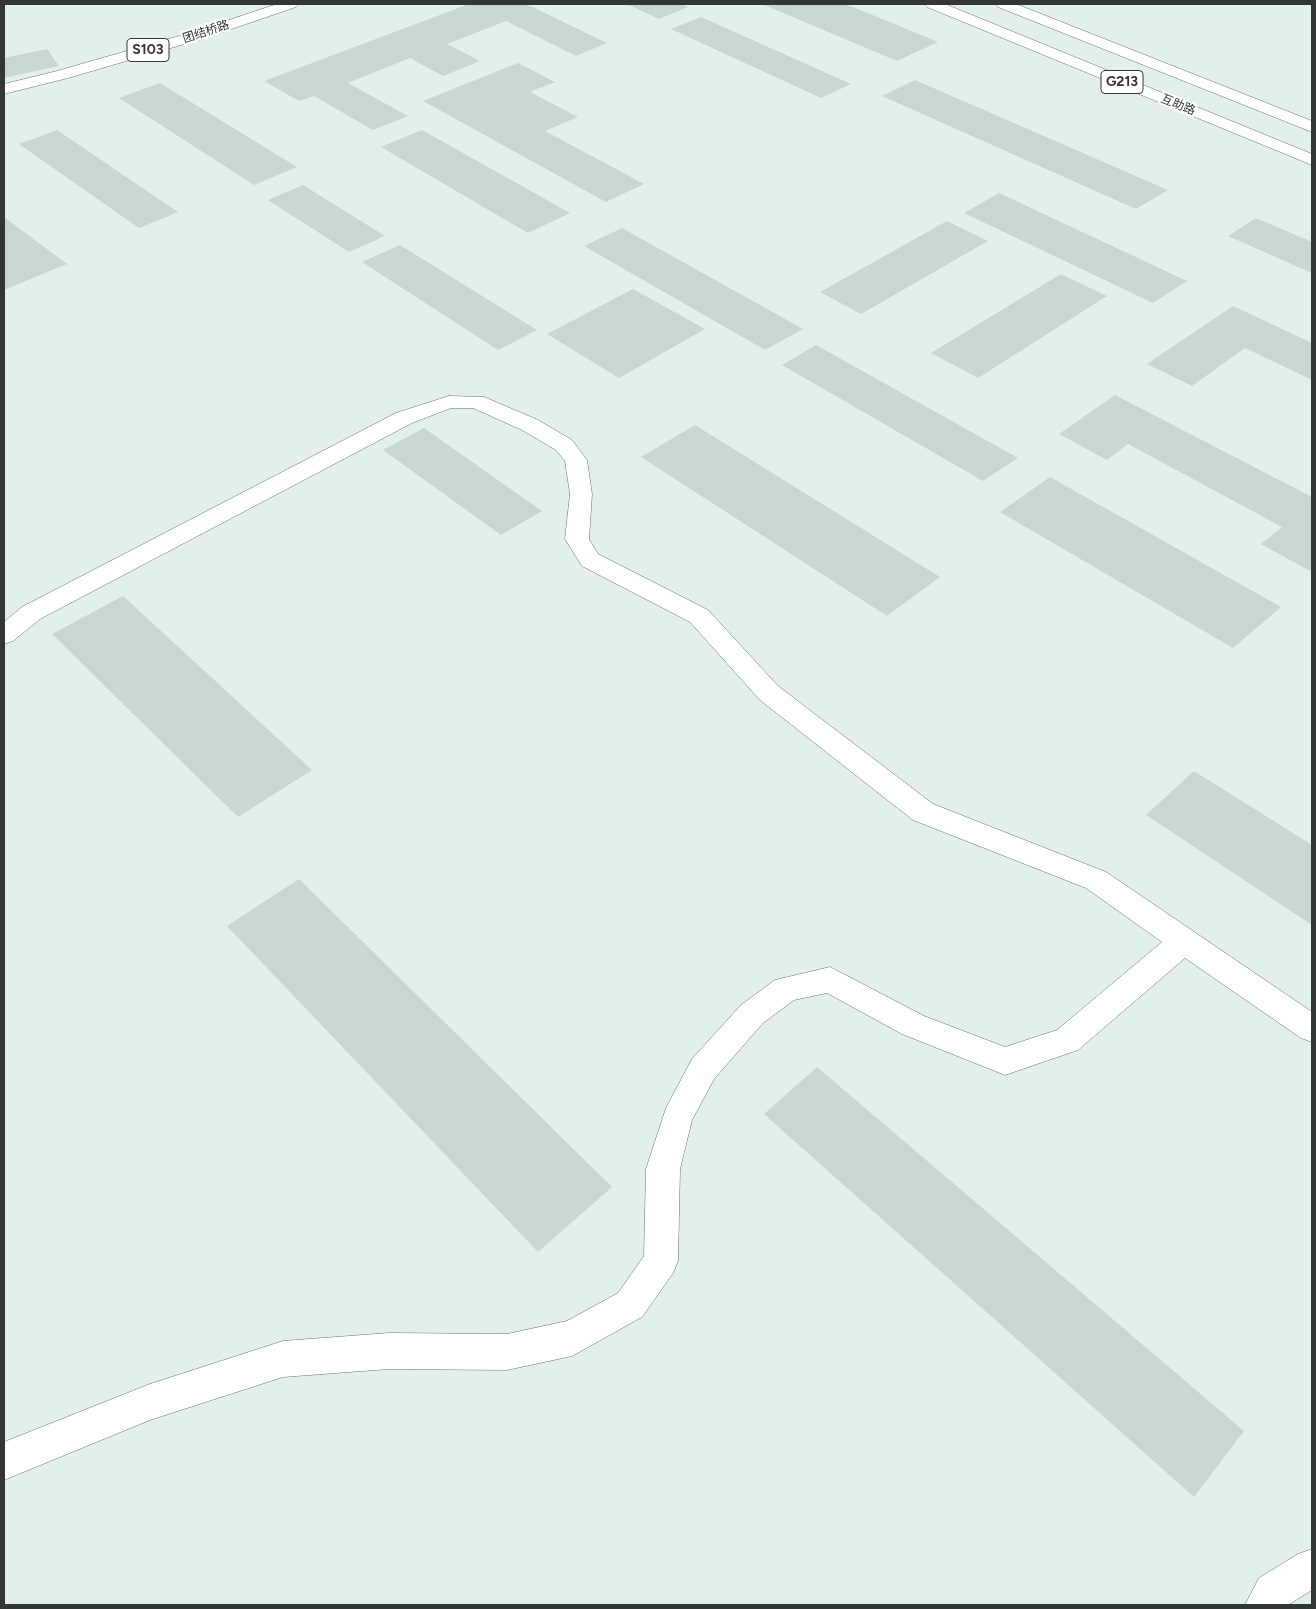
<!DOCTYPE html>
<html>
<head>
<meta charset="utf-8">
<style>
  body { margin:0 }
  #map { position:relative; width:1316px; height:1609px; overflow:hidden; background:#e3f0e9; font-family:Figtree,sans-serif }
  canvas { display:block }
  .frame { position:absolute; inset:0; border:5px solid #323735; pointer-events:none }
</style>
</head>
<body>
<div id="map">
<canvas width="1316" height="1609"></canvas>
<div class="frame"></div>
</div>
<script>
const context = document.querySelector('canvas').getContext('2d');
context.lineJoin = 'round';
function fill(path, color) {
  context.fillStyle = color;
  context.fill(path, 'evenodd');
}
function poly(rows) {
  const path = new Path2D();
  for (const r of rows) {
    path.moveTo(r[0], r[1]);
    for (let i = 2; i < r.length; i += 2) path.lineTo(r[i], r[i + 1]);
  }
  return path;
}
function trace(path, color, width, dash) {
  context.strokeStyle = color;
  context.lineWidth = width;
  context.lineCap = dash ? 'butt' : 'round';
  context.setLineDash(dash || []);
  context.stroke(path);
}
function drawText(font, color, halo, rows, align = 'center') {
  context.font = font + ' Figtree,"Noto Sans SC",sans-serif';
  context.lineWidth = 4.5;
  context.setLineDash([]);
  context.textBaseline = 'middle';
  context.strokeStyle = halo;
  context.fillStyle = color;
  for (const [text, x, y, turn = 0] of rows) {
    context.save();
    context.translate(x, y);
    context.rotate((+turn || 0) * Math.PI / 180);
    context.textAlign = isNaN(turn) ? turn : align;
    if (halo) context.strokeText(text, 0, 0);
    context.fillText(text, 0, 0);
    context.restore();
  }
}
const building = poly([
  [469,4,526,4,607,43,576,56,506,21,447,44,480,61,443,76,410,58,348,83,408,116,373,130,314,96,299,101,264,81],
  [627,4,682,4,688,7,659,19],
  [762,4,846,4,938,42,897,61],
  [701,17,851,84,821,98,671,29],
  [47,49,59,66,4,78,4,58],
  [518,63,555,82,530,92,578,117,545,131,644,184,606,202,423,101],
  [915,80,1168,190,1136,209,882,96],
  [160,83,297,167,254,185,119,98],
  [57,130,178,212,139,228,19,144],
  [422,130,570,213,528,233,381,147],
  [303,185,385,236,349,252,268,200],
  [999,193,1187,281,1153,303,964,213],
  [4,217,67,264,4,290],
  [1256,218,1312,242,1312,273,1228,236],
  [947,221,988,241,861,314,820,292],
  [622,228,803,329,765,350,584,246],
  [400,245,537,330,498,350,362,262],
  [1061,274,1107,296,978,378,931,353],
  [633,289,705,329,619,378,547,334],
  [1233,306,1312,343,1312,380,1245,348,1192,386,1147,364],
  [816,345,1018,458,983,481,782,365],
  [1115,395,1312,497,1312,572,1261,544,1282,527,1128,444,1107,460,1059,434],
  [695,425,940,577,887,616,641,457],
  [424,428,542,511,501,535,383,450],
  [1050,477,1281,607,1233,648,1000,512],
  [123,596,312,770,238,817,52,634],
  [1194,771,1312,845,1312,925,1146,815],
  [299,879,612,1187,538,1252,227,926],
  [817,1067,1244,1431,1194,1497,764,1114]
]);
const street = poly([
  [449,396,484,397,538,420,572,440,587,460,592,494,589,539,598,554,708,610,778,686,933,804,1106,872,1312,1012,1312,1042,1301,1038,1185,958,1078,1050,1005,1075,902,1034,827,993,794,1000,763,1023,714,1079,692,1120,680,1169,678,1261,673,1273,642,1317,572,1356,507,1370,389,1369,283,1377,150,1420,4,1480,4,1442,150,1384,283,1341,389,1333,507,1334,567,1321,618,1293,644,1256,646,1169,666,1108,692,1059,741,1005,775,980,830,967,924,1016,1005,1047,1057,1030,1162,942,1086,888,913,820,760,700,690,622,582,566,565,539,570,494,565,461,556,450,522,430,473,408,451,408,412,423,40,619,13,641,4,644,4,622,22,607,396,413,449,396],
  [1312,1549,1312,1590,1288,1605,1245,1605,1259,1578,1298,1554,1312,1549]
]);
const primary = poly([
  [277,4,299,4,296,7,205,38,68,78,4,94,4,84,57,71,193,32,277,4]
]);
const highway = poly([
  [924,4,945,4,1312,154,1312,165,927,7,924,4],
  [995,4,1016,4,1312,121,1312,132,998,7,995,4]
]);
const farStreetnames = [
  ["团结桥路",206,32,-18],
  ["互助路",1178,105,22]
];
const shields = [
  [148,50,42],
  [1122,82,42]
];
const shieldNames = [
  ["S103",148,50],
  ["G213",1122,82]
];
fill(building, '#cad6d0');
trace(street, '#64706a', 1);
trace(primary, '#64706a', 1);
trace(highway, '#64706a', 1);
fill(street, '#fff');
fill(primary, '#fff');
fill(highway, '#fff');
drawText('12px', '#323735', '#fff', farStreetnames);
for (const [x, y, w] of shields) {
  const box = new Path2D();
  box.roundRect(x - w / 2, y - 11.5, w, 23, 4);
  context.fillStyle = '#fff';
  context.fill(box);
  trace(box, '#323735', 1);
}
drawText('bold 14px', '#323735', null, shieldNames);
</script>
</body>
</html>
